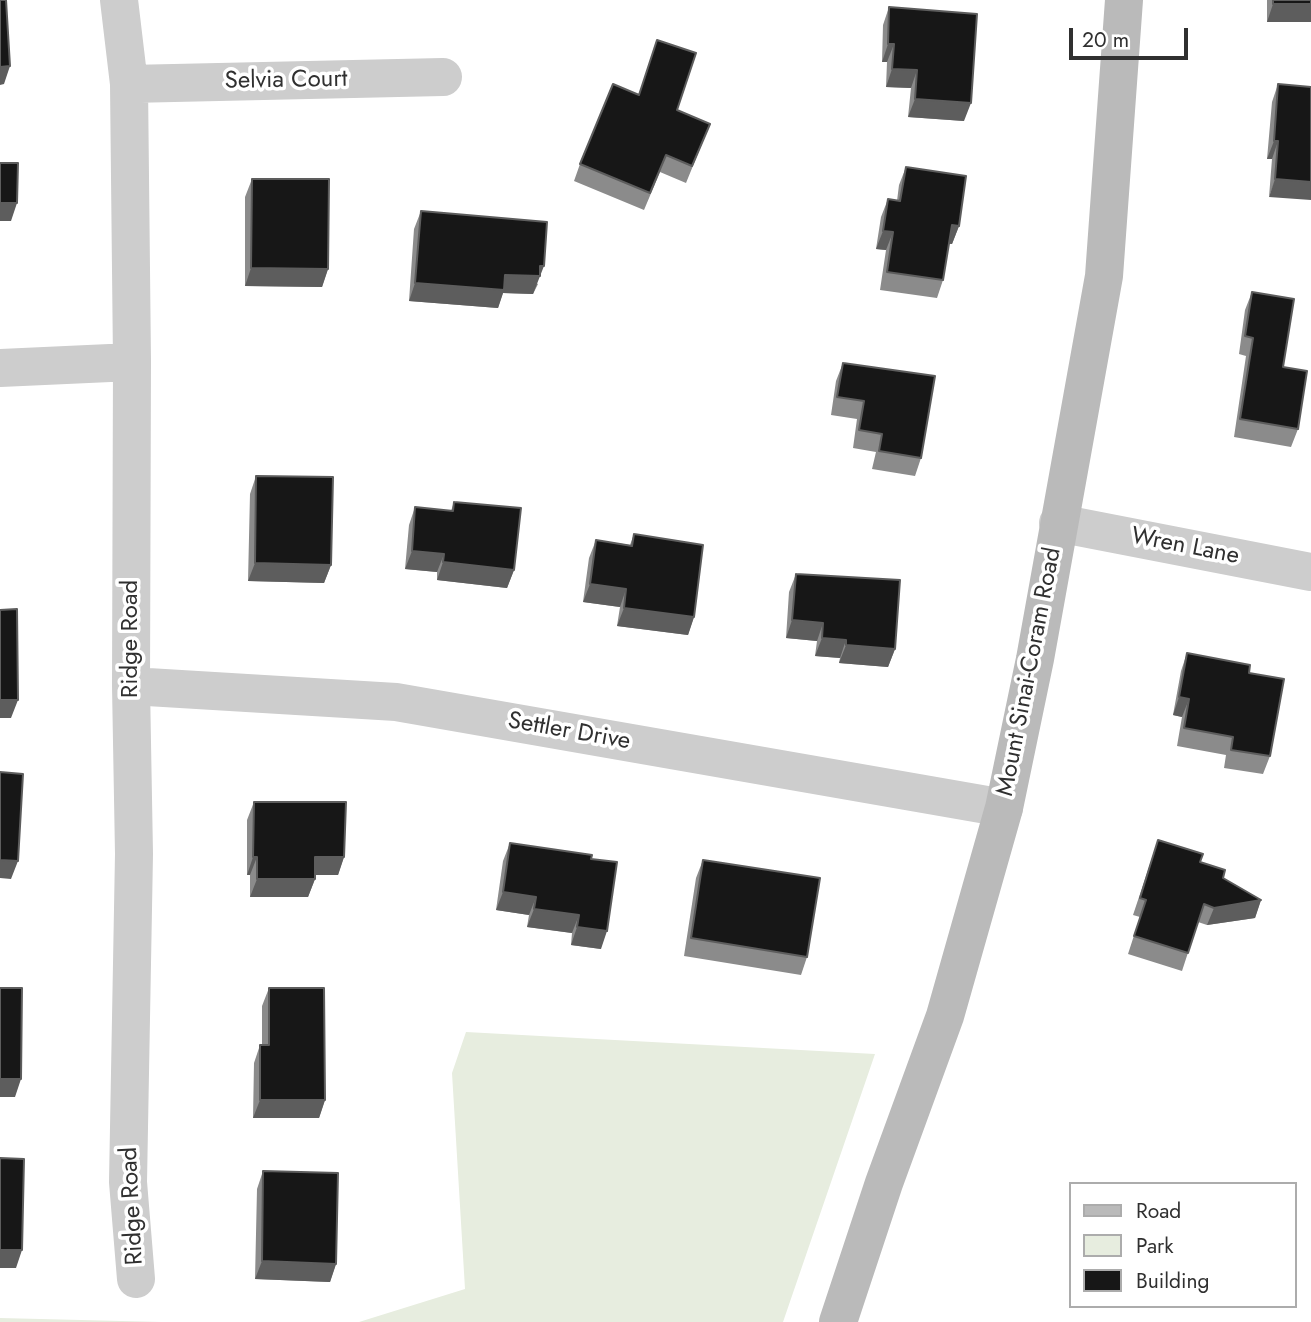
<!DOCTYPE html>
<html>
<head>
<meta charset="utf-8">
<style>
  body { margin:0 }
  #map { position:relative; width:1311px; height:1322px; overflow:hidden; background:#fff; font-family:Jost,sans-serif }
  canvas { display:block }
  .legend { position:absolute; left:1069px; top:1182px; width:228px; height:126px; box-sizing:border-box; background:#fff; border:2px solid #acacac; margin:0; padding:9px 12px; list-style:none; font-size:21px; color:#303030 }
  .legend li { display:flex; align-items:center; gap:14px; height:35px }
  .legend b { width:35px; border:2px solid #acacac }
  .scale { position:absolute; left:1069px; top:28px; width:119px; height:32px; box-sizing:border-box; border:4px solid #303030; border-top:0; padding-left:9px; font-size:21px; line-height:24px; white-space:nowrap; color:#303030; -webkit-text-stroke:5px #fff; paint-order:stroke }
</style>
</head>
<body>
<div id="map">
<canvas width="1311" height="1322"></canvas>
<ul class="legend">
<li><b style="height:9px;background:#bababa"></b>Road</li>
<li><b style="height:19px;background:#e7eddf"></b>Park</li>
<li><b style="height:19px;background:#171717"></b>Building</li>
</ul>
<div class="scale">20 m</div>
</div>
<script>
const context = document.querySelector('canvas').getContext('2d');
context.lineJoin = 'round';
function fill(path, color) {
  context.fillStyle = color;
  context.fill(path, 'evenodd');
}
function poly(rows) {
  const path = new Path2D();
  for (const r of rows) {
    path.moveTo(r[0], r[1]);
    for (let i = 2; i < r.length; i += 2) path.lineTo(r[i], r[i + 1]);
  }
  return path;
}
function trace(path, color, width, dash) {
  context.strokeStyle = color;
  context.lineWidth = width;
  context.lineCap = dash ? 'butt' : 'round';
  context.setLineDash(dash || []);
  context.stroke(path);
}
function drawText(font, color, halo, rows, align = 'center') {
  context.font = font + ' Jost,sans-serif';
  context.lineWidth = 7;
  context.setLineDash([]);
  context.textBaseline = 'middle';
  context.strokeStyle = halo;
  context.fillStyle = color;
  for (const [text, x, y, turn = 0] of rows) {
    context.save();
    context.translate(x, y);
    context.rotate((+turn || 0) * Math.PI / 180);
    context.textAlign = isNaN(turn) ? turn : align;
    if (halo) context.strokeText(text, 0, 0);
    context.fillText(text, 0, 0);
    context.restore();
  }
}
const green = poly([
  [466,1032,875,1054,783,1322,359,1322,465,1289,452,1073],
  [0,1318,162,1322,0,1322]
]);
const minor = poly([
  [119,0,129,84,132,362,131,686,134,854,128,1182,136,1279],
  [129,84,443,77],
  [0,368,132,362],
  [1058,523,1311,572],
  [131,686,396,702,1004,808]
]);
const secondary = poly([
  [838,1322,884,1183,945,1016,1004,808,1035,659,1104,276,1124,0]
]);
const wall = poly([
  [1267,0,1311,0,1311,22,1267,22],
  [889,7,964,121,908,117,911,88,886,87,887,62,882,62,883,25],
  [1278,84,1311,87,1269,197,1272,159,1267,159,1272,102],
  [677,110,710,124,686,183,660,172,644,210,574,181,580,164],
  [906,167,959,226,952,244,949,244,943,280,937,298,880,290,886,250,876,249,881,217,888,199,897,201,899,185],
  [252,179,328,269,322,287,245,286,245,197],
  [421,211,538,284,533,294,503,293,498,308,409,301,414,229],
  [1252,292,1283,367,1298,429,1291,447,1234,437,1246,356,1239,354,1245,310],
  [843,363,921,458,915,476,872,469,876,452,853,448,857,419,831,415,836,381],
  [256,476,331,565,324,583,248,581,250,494],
  [454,502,514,570,507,588,437,580,437,572,405,569,409,525,415,507,451,511],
  [634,534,694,617,688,635,617,626,620,607,583,602,589,558,596,540,630,545],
  [796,574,895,649,888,667,839,663,840,658,815,656,817,641,786,638,789,592],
  [1187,653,1249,673,1270,756,1263,774,1224,768,1226,755,1177,746,1182,717,1173,715,1181,671],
  [254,802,344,857,338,875,315,875,315,879,308,897,250,897,250,875,247,875,247,820],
  [1158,840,1200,862,1223,878,1261,900,1255,918,1207,925,1198,922,1182,971,1128,954,1140,917,1133,915],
  [510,843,591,859,601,949,571,945,572,933,527,927,529,915,496,910,503,861],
  [703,860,807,957,801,975,684,956,696,878],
  [269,988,325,1100,319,1118,253,1118,254,1063,260,1045,262,1045,262,1006],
  [263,1171,336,1264,330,1282,255,1279,257,1189]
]);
const shadedWall = poly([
  [1273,4,1311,4,1311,22,1267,22],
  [888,44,894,44,887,62,882,62],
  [10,66,4,84,0,85,0,67],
  [892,69,917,70,911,88,886,87],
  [915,99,971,103,964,121,908,117],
  [1274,141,1278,141,1272,159,1267,159],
  [1275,179,1311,182,1311,200,1269,197],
  [0,203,17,203,11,221,0,221],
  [952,225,959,226,952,244,945,243],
  [883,231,893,232,886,250,876,249],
  [540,266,544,266,533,294,503,293,498,308,409,301,415,283,505,275],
  [251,268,328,269,322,287,245,286],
  [412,551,444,554,437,572,405,569],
  [443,562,514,570,507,588,437,580],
  [255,563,331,565,324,583,248,581],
  [590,584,626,589,620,607,583,602],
  [624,608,694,617,688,635,617,626],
  [792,620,823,623,817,641,786,638],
  [822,638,846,640,840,658,815,656],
  [846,645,895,649,888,667,839,663],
  [1179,697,1189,699,1182,717,1173,715],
  [0,700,18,700,11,718,0,718],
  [253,857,257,857,250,875,247,875],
  [315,857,344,857,338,875,308,875],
  [0,860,18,861,11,879,0,878],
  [257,879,315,879,308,897,250,897],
  [503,892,536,897,529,915,496,910],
  [1261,900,1255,918,1207,925,1214,908],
  [534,909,579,915,572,933,527,927],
  [577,927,607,931,601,949,571,945],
  [0,1079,21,1079,15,1097,0,1097],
  [260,1100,325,1100,319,1118,253,1118],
  [0,1250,22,1250,16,1268,0,1268],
  [262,1261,336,1264,330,1282,255,1279]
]);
const building = poly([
  [0,0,6,0,10,66,0,67,0,0],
  [1273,0,1311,0,1311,4,1273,4,1273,0],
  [889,7,977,14,971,103,915,99,917,70,892,69,894,44,888,44,889,7],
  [657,40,696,53,677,110,710,124,692,166,666,155,650,193,580,164,613,84,639,95,657,40],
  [1278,84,1311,87,1311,182,1275,179,1278,141,1274,141,1278,84],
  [0,163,18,163,17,203,0,203,0,163],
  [906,167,966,176,959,226,952,225,943,280,887,272,893,232,883,231,888,199,900,201,906,167],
  [252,179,329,179,328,269,251,268,252,179],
  [421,211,547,222,544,266,540,266,540,276,505,275,504,290,415,283,421,211],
  [1252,292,1294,299,1283,367,1307,371,1298,429,1240,419,1253,338,1245,336,1252,292],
  [843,363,935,376,921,458,879,451,882,434,859,430,864,401,837,397,843,363],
  [256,476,333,477,331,565,255,563,256,476],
  [454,502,521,508,514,570,443,562,444,554,412,551,415,507,453,511,454,502],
  [634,534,703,545,694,617,624,608,626,589,590,584,596,540,632,546,634,534],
  [796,574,900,580,895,649,846,645,846,640,822,638,823,623,792,620,796,574],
  [17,609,18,700,0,700,0,610,17,609],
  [1187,653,1250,665,1249,673,1284,679,1270,756,1231,750,1233,737,1184,728,1189,699,1179,697,1187,653],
  [0,772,23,774,18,861,0,860,0,772],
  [254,802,346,802,344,857,315,857,315,879,257,879,257,857,253,857,254,802],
  [1158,840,1203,854,1200,862,1225,870,1223,878,1261,900,1214,908,1204,904,1188,953,1134,936,1146,900,1140,898,1158,840],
  [510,843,592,855,591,859,617,862,607,931,577,927,579,915,534,909,536,897,503,892,510,843],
  [703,860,820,878,807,957,691,938,703,860],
  [0,988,22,988,21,1079,0,1079,0,988],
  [269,988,324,988,325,1100,260,1100,260,1045,269,1045,269,988],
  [0,1158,24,1159,22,1250,0,1250,0,1158],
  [263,1171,338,1173,336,1264,262,1261,263,1171]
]);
const streetNames = [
  ["Selvia Court",286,81,-1],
  ["Wren Lane",1185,547,11],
  ["Ridge Road",131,639,-90],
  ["Mount Sinai-Coram Road",1030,672,-79],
  ["Settler Drive",569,732,10],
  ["Ridge Road",133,1206,-93]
];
fill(green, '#e7eddf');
trace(minor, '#cdcdcd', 38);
trace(secondary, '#bababa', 38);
fill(wall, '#8b8b8b');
fill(shadedWall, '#5d5d5d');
fill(building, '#171717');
trace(building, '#5d5d5d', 2);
drawText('24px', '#303030', '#fff', streetNames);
</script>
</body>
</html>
